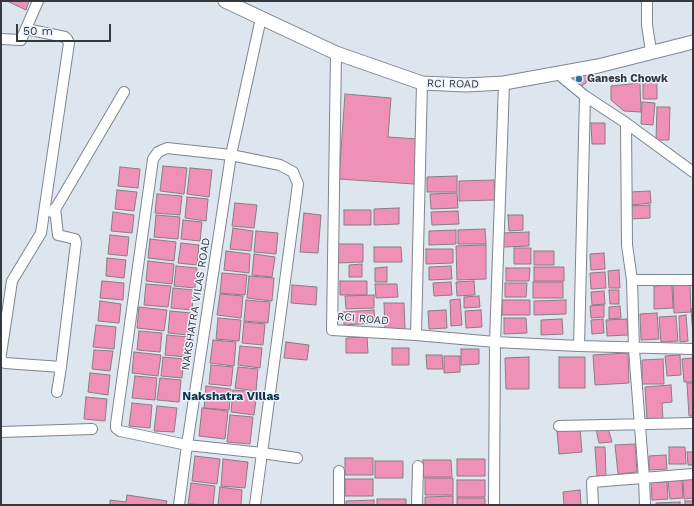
<!DOCTYPE html>
<html>
<head>
<meta charset="utf-8">
<style>
  body { margin:0 }
  #map { position:relative; width:694px; height:506px; overflow:hidden; background:#dde5ef; font-family:"Work Sans",sans-serif }
  canvas { display:block }
  .frame { position:absolute; inset:0; border:2px solid #35383c; pointer-events:none }
  .scale { position:absolute; left:16px; top:24px; width:95px; height:18px; box-sizing:border-box; border:2px solid #35383c; border-top:0; padding-left:5px; font-size:12px; line-height:14px; white-space:nowrap; color:#35383c; -webkit-text-stroke:3px #ebf2fd; paint-order:stroke }
</style>
</head>
<body>
<div id="map">
<canvas width="694" height="506"></canvas>
<div class="frame"></div>
<div class="scale">50 m</div>
</div>
<script>
const context = document.querySelector('canvas').getContext('2d');
context.lineJoin = 'round';
function fill(path, color) {
  context.fillStyle = color;
  context.fill(path, 'evenodd');
}
function poly(rows) {
  const path = new Path2D();
  for (const r of rows) {
    path.moveTo(r[0], r[1]);
    for (let i = 2; i < r.length; i += 2) path.lineTo(r[i], r[i + 1]);
  }
  return path;
}
function trace(path, color, width, dash) {
  context.strokeStyle = color;
  context.lineWidth = width;
  context.lineCap = dash ? 'butt' : 'round';
  context.setLineDash(dash || []);
  context.stroke(path);
}
function drawText(font, color, halo, rows, align = 'center') {
  context.font = font + ' "Work Sans",sans-serif';
  context.lineWidth = 3;
  context.setLineDash([]);
  context.textBaseline = 'middle';
  context.strokeStyle = halo;
  context.fillStyle = color;
  for (const [text, x, y, turn = 0] of rows) {
    context.save();
    context.translate(x, y);
    context.rotate((+turn || 0) * Math.PI / 180);
    context.textAlign = isNaN(turn) ? turn : align;
    if (halo) context.strokeText(text, 0, 0);
    context.fillText(text, 0, 0);
    context.restore();
  }
}
const building = poly([
  [7,1,29,1,26,10,7,1],
  [584,73,587,77,586,83,580,87,572,80,572,77,573,75,584,73],
  [643,79,657,79,657,99,643,99,643,79],
  [640,83,641,112,624,111,611,100,611,86,640,83],
  [345,94,391,98,388,137,418,139,414,184,339,179,345,94],
  [642,102,655,103,653,125,641,124,642,102],
  [657,107,670,107,669,140,656,140,657,107],
  [591,123,605,123,605,144,592,144,591,123],
  [163,166,187,168,184,194,160,191,163,166],
  [120,167,140,169,138,188,118,186,120,167],
  [190,168,212,170,209,197,187,194,190,168],
  [457,176,457,192,427,192,427,177,457,176],
  [494,180,495,200,459,201,459,181,494,180],
  [117,190,137,192,134,211,115,209,117,190],
  [650,191,651,203,630,205,629,192,650,191],
  [457,193,458,208,431,209,430,194,457,193],
  [157,194,182,196,180,215,155,213,157,194],
  [187,197,208,199,206,221,185,218,187,197],
  [235,203,257,205,254,228,232,226,235,203],
  [650,205,650,218,630,219,629,206,650,205],
  [399,208,399,224,374,225,374,209,399,208],
  [344,210,371,210,371,225,344,225,344,210],
  [458,211,459,224,432,225,431,212,458,211],
  [113,212,134,215,132,233,111,231,113,212],
  [304,213,321,215,318,253,300,252,304,213],
  [156,215,180,217,178,239,154,237,156,215],
  [508,215,523,215,523,230,509,231,508,215],
  [183,220,202,222,200,241,181,239,183,220],
  [233,228,253,231,251,251,230,249,233,228],
  [485,229,486,244,458,244,458,230,485,229],
  [456,230,456,244,429,245,429,231,456,230],
  [256,231,278,233,276,254,254,252,256,231],
  [529,232,529,246,503,247,503,233,529,232],
  [110,235,129,237,127,256,108,254,110,235],
  [150,239,176,242,174,261,148,258,150,239],
  [181,243,199,245,197,265,178,263,181,243],
  [337,244,363,244,363,262,337,263,337,244],
  [486,245,486,279,457,280,456,246,486,245],
  [374,247,401,247,402,262,374,262,374,247],
  [514,248,531,248,531,264,514,264,514,248],
  [426,249,453,249,453,263,426,264,426,249],
  [226,251,250,254,249,273,224,270,226,251],
  [534,251,554,251,554,265,534,265,534,251],
  [604,253,605,269,591,270,590,254,604,253],
  [254,254,275,257,272,277,252,275,254,254],
  [107,258,126,260,124,278,106,276,107,258],
  [148,261,174,264,172,284,146,281,148,261],
  [362,264,362,277,349,277,349,265,362,264],
  [176,266,197,268,195,288,174,286,176,266],
  [451,266,452,279,429,280,429,267,451,266],
  [387,267,387,282,375,282,375,268,387,267],
  [534,267,564,267,564,281,534,281,534,267],
  [506,268,530,268,529,281,506,281,506,268],
  [619,270,620,288,609,288,608,271,619,270],
  [605,272,606,288,591,289,590,273,605,272],
  [222,273,247,275,245,295,220,293,222,273],
  [249,276,274,278,272,301,247,298,249,276],
  [102,281,124,283,123,300,100,298,102,281],
  [340,281,367,281,367,295,340,295,340,281],
  [474,281,475,295,457,296,456,282,474,281],
  [451,282,452,295,434,296,433,283,451,282],
  [533,282,563,282,563,298,533,298,533,282],
  [505,283,527,283,526,297,505,297,505,283],
  [146,284,171,286,168,307,144,305,146,284],
  [375,284,397,284,398,297,376,298,375,284],
  [690,284,691,312,674,313,673,285,690,284],
  [292,285,317,287,316,305,291,303,292,285],
  [672,285,673,308,654,309,654,286,672,285],
  [173,288,194,290,192,310,171,308,173,288],
  [609,290,619,290,619,304,610,304,609,290],
  [604,291,605,304,592,305,591,292,604,291],
  [220,294,243,296,241,318,217,315,220,294],
  [374,295,374,308,346,309,345,296,374,295],
  [479,296,480,307,464,308,464,297,479,296],
  [460,299,462,325,451,326,450,300,460,299],
  [246,300,270,302,268,323,244,321,246,300],
  [502,300,530,300,530,315,502,315,502,300],
  [566,300,566,314,534,315,534,301,566,300],
  [100,301,121,304,119,323,98,321,100,301],
  [384,303,404,303,405,330,385,330,384,303],
  [604,305,604,317,591,318,590,306,604,305],
  [620,306,621,318,609,319,609,307,620,306],
  [139,307,167,310,164,331,137,328,139,307],
  [691,309,693,309,693,336,691,309],
  [374,310,375,323,344,325,343,312,374,310],
  [446,310,447,328,429,329,428,311,446,310],
  [481,310,482,327,466,328,465,311,481,310],
  [170,311,191,313,188,335,168,333,170,311],
  [657,313,659,339,641,340,640,314,657,313],
  [686,315,688,341,680,342,679,316,686,315],
  [676,316,678,341,661,342,659,317,676,316],
  [218,318,241,320,239,341,216,339,218,318],
  [504,318,526,318,527,333,504,334,504,318],
  [562,319,563,334,541,335,541,320,562,319],
  [603,319,604,333,592,334,591,320,603,319],
  [627,319,628,335,607,336,606,320,627,319],
  [244,322,265,324,263,345,242,343,244,322],
  [96,325,116,327,114,349,93,347,96,325],
  [139,331,162,333,160,352,137,350,139,331],
  [167,335,188,337,186,357,165,355,167,335],
  [367,337,368,353,346,353,346,338,367,337],
  [213,340,236,342,234,366,210,363,213,340],
  [286,342,309,345,307,360,284,358,286,342],
  [240,346,262,348,260,368,238,365,240,346],
  [392,348,409,348,409,365,392,365,392,348],
  [461,349,479,349,479,364,461,365,461,349],
  [94,350,113,351,110,371,92,369,94,350],
  [134,352,161,355,158,376,132,373,134,352],
  [628,353,629,383,595,385,593,355,628,353],
  [426,355,442,355,443,369,427,369,426,355],
  [680,355,681,375,667,376,665,356,680,355],
  [444,356,460,356,460,372,444,373,444,356],
  [163,357,184,359,182,378,161,376,163,357],
  [529,357,529,389,506,389,505,358,529,357],
  [559,357,585,357,585,388,559,388,559,357],
  [693,358,693,382,684,382,682,359,693,358],
  [663,359,664,384,642,384,642,360,663,359],
  [211,365,233,367,231,386,209,384,211,365],
  [238,367,258,369,256,391,235,388,238,367],
  [90,373,110,375,108,395,88,392,90,373],
  [135,376,157,378,155,400,132,398,135,376],
  [160,378,181,380,179,402,157,400,160,378],
  [687,383,693,383,693,416,689,416,687,383],
  [671,385,672,402,662,403,663,420,647,420,645,387,671,385],
  [206,386,231,389,229,410,204,408,206,386],
  [233,390,257,392,254,415,231,412,233,390],
  [86,397,107,399,105,421,84,419,86,397],
  [132,403,152,405,150,428,129,426,132,403],
  [157,406,177,408,174,432,154,431,157,406],
  [202,408,228,411,225,439,199,436,202,408],
  [230,415,253,417,250,444,227,442,230,415],
  [580,428,582,452,559,454,557,431,580,428],
  [608,428,612,442,599,443,596,429,608,428],
  [635,444,637,472,618,474,615,445,635,444],
  [595,447,605,447,606,476,597,476,595,447],
  [669,447,685,447,686,464,669,464,669,447],
  [687,452,693,452,693,465,688,465,687,452],
  [666,455,667,469,649,470,649,456,666,455],
  [195,456,220,459,217,484,192,481,195,456],
  [345,458,373,458,373,475,345,475,345,458],
  [223,459,248,462,245,488,221,486,223,459],
  [457,459,485,459,485,476,457,476,457,459],
  [423,460,451,460,452,477,423,477,423,460],
  [375,461,403,461,403,478,375,478,375,461],
  [425,478,453,478,453,495,425,495,425,478],
  [345,479,373,479,373,496,345,496,345,479],
  [693,479,693,498,684,499,683,480,693,479],
  [457,480,485,480,485,497,457,497,457,480],
  [682,480,683,498,670,499,668,481,682,480],
  [651,482,667,482,668,499,652,500,651,482],
  [191,483,215,486,213,505,188,504,191,483],
  [220,487,242,490,241,505,218,505,220,487],
  [580,490,581,505,564,505,563,492,580,490],
  [127,495,167,501,166,505,110,505,110,500,126,502,127,495],
  [453,496,453,505,425,505,425,497,453,496],
  [457,498,485,498,485,505,457,505,457,498],
  [377,499,406,499,406,505,377,505,377,499],
  [374,500,374,505,346,505,346,501,374,500],
  [685,501,693,501,693,505,685,505,685,501],
  [680,502,680,505,656,505,656,503,680,502]
]);
const minor = poly([
  [647,1,647,25,651,51],
  [1,39,21,40,38,1],
  [336,53,332,330,416,335,422,83],
  [557,73,585,96,626,123,693,172],
  [626,123,627,245,632,280,634,349,644,478,645,505],
  [53,213,124,92],
  [632,280,693,280],
  [416,335,495,342,579,346,693,349],
  [579,346,585,96],
  [1,354,12,281,41,233,69,43,67,39,65,37,26,29],
  [1,358,1,360,5,363,61,367,76,243,75,239,58,235,55,208],
  [57,392,61,367],
  [559,426,693,423],
  [1,432,92,429],
  [339,471,339,505],
  [179,505,187,445,231,155,261,18],
  [255,505,262,453,298,184,293,172,280,165,231,155,167,148,158,152,153,159,116,424,116,428,120,431,187,445,262,453,297,458],
  [417,505,418,466],
  [494,505,495,342,504,83],
  [593,505,592,482,693,474]
]);
const tertiary = poly([
  [225,1,336,53,422,83,466,85,504,83,598,66,693,42]
]);
const markers = [
  [579,79,4,"#2573a5"]
];
const poiNames = [
  ["Ganesh Chowk",587,79]
];
const streetNames = [
  ["RCI ROAD",453,84,1],
  ["NAKSHATRA VILAS ROAD",196,304,-81],
  ["RCI ROAD",363,319,5]
];
const neighbourhoodNames = [
  ["Nakshatra Villas",231,396]
];
fill(building, '#ef91b6');
trace(building, '#897d81', 1);
trace(minor, '#7e858e', 12);
trace(tertiary, '#7e858e', 15);
trace(minor, '#fff', 10);
trace(tertiary, '#fff', 13);
for (const [x, y, r, color] of markers) {
  const dot = new Path2D();
  dot.arc(x, y, r, 0, 2 * Math.PI);
  context.fillStyle = color;
  context.fill(dot);
  trace(dot, '#ebf2fd', 1.5);
}
drawText('bold 11px', '#35383c', '#ebf2fd', poiNames, 'left');
drawText('11px', '#35383c', '#ebf2fd', streetNames);
drawText('bold 12px', '#0d314a', '#ebf2fd', neighbourhoodNames);
</script>
</body>
</html>
